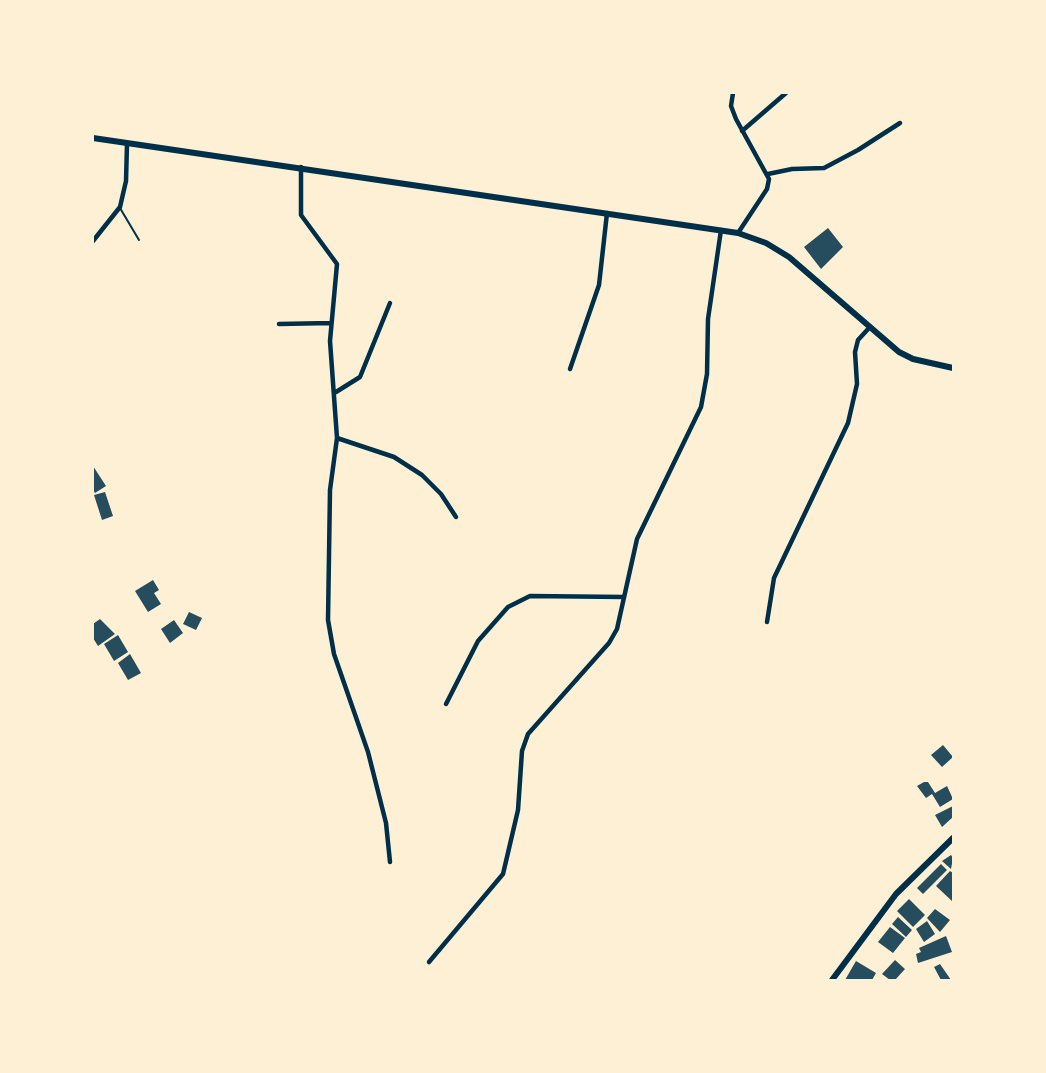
<!DOCTYPE html>
<html>
<head>
<meta charset="utf-8">
<style>
  body { margin:0 }
  #map { position:relative; width:1046px; height:1073px; overflow:hidden; background:#fdf0d5; font-family:Georgia,serif }
  canvas { display:block }
  .frame { position:absolute; inset:0; border:94px solid #fdf0d5; pointer-events:none }
</style>
</head>
<body>
<div id="map">
<canvas width="1046" height="1073"></canvas>
<div class="frame"></div>
</div>
<script>
const context = document.querySelector('canvas').getContext('2d');
context.lineJoin = 'round';
function fill(path, color) {
  context.fillStyle = color;
  context.fill(path, 'evenodd');
}
function poly(rows) {
  const path = new Path2D();
  for (const r of rows) {
    path.moveTo(r[0], r[1]);
    for (let i = 2; i < r.length; i += 2) path.lineTo(r[i], r[i + 1]);
  }
  return path;
}
function trace(path, color, width, dash) {
  context.strokeStyle = color;
  context.lineWidth = width;
  context.lineCap = dash ? 'butt' : 'round';
  context.setLineDash(dash || []);
  context.stroke(path);
}
const building = poly([
  [828,228,843,247,821,269,804,247],
  [93,466,106,486,95,493,93,490],
  [105,492,113,516,102,520,94,495],
  [153,580,159,590,154,593,161,604,148,612,135,591],
  [189,612,202,618,196,630,183,624],
  [100,619,115,634,98,646,93,638,93,624],
  [174,620,183,633,170,643,161,629],
  [118,635,128,652,114,661,104,644],
  [130,654,141,673,128,680,118,663],
  [943,745,953,757,942,767,931,755],
  [924,782,928,782,935,793,947,786,953,799,940,807,932,794,926,798,917,786],
  [953,806,953,817,942,827,935,815],
  [951,855,953,858,951,869,942,861],
  [941,864,947,870,923,894,917,888],
  [950,871,953,873,953,902,936,886],
  [909,899,925,915,913,927,897,911],
  [935,909,950,920,940,932,927,918],
  [898,917,912,930,906,937,892,924],
  [927,921,935,934,924,942,916,929],
  [890,927,905,938,893,953,878,942],
  [946,936,952,952,918,963,916,954,921,952,919,948],
  [895,960,905,969,895,980,890,980,882,974],
  [856,961,876,973,872,980,845,980],
  [940,964,951,980,941,980,934,967]
]);
const service = poly([
  [120,208,139,240]
]);
const minor = poly([
  [733,93,731,106,736,119,769,179,767,189,738,233],
  [742,131,786,93],
  [301,167,301,215,337,264,330,341,337,438,330,490,328,620,334,654,368,752,386,823,390,862],
  [768,174,792,169,824,168,858,150,900,123],
  [93,241,120,207,126,181,127,144],
  [279,324,331,323],
  [570,369,599,285,607,213],
  [336,392,360,377,390,303],
  [337,438,394,457,422,475,441,494,456,517],
  [767,622,774,578,848,423,857,384,855,352,858,340,869,328],
  [446,704,478,641,508,607,530,596,624,597],
  [429,962,503,874,518,810,522,751,528,734,609,643,617,629,637,539,701,407,707,374,708,319,721,230]
]);
const secondary = poly([
  [93,138,738,233,766,243,789,257,899,352,913,359,953,368],
  [832,980,896,894,953,838]
]);
fill(building, '#264d5e');
trace(service, '#003049', 2);
trace(minor, '#003049', 4.5);
trace(secondary, '#003049', 6);
</script>
</body>
</html>
